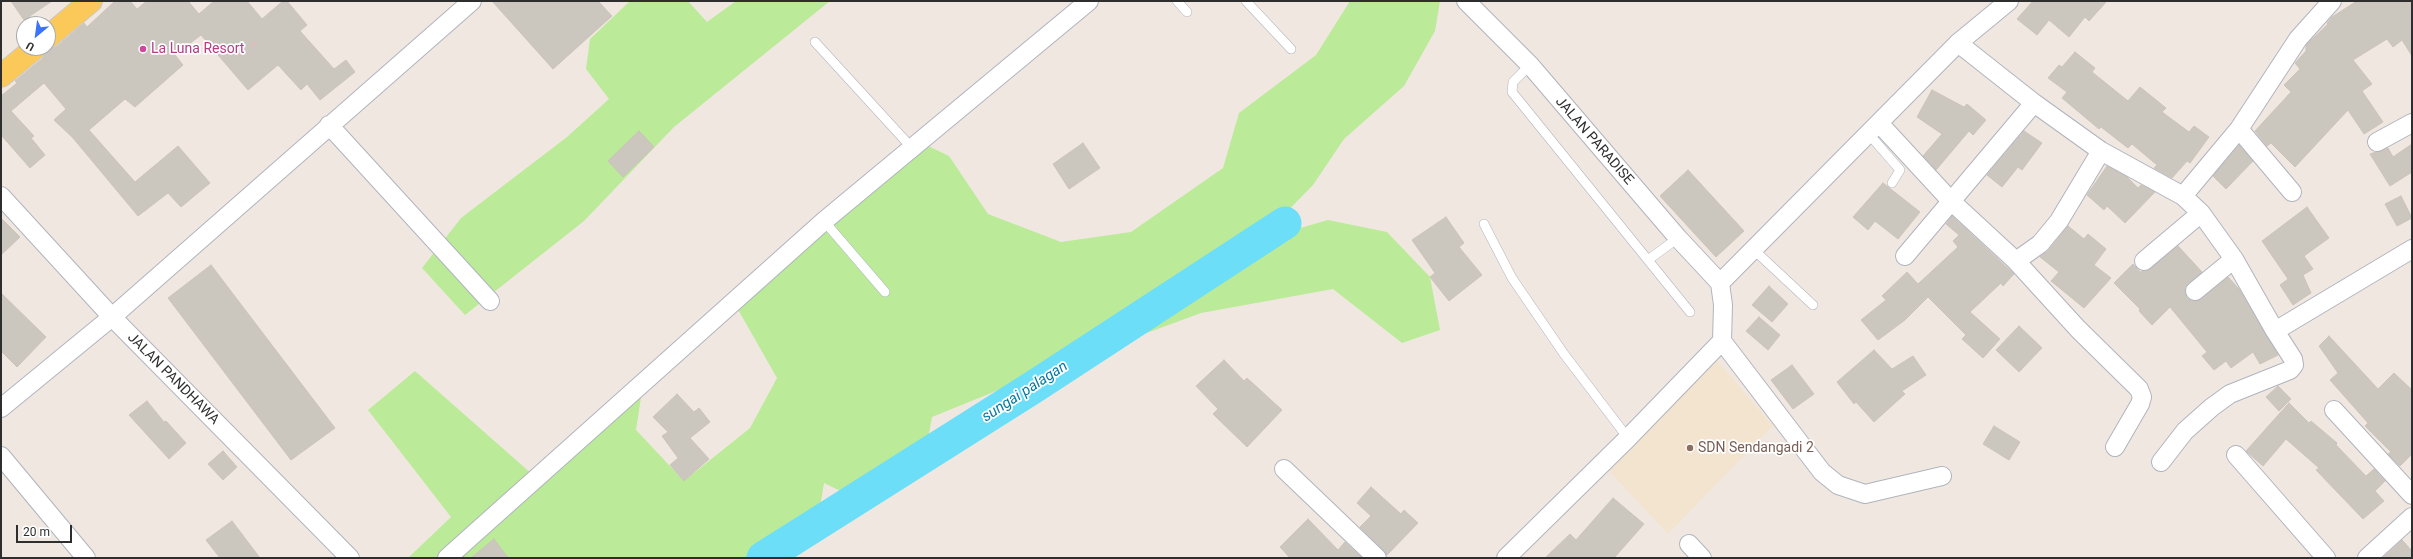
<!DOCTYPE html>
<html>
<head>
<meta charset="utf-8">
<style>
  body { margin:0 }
  #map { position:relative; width:2413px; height:559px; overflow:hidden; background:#f0e8e0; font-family:Roboto,sans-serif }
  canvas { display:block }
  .frame { position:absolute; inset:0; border:2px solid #2e2e2e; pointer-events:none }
  .north { position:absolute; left:16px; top:16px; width:40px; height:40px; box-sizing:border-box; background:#fff; border:1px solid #ababab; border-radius:50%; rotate:209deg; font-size:11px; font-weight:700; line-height:16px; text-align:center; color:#2e2e2e }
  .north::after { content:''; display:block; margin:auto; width:14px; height:18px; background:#3d71ff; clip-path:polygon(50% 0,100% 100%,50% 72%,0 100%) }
  .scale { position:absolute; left:16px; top:525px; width:56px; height:18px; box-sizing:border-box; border:2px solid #2e2e2e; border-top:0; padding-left:5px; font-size:12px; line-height:14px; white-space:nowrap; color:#2e2e2e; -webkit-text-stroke:3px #fff; paint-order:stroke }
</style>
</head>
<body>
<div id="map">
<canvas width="2413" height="559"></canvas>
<div class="frame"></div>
<div class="north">U</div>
<div class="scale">20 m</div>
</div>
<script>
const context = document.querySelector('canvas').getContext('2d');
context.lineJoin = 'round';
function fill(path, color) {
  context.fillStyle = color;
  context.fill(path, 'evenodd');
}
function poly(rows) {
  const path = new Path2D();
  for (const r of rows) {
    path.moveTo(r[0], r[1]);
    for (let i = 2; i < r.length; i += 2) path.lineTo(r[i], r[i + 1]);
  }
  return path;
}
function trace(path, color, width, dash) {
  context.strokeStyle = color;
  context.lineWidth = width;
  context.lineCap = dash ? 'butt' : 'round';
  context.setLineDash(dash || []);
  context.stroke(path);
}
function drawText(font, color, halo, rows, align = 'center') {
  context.font = font + ' Roboto,sans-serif';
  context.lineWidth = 3.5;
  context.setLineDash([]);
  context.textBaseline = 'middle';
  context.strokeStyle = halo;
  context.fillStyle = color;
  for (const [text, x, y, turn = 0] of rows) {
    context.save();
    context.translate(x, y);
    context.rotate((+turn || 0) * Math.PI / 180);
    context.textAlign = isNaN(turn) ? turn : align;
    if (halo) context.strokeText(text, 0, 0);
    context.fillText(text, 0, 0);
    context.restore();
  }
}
const education = poly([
  [1716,359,1773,426,1668,534,1607,469]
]);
const green = poly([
  [630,1,688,1,707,22,736,1,830,1,674,127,584,221,465,315,422,268,461,218,567,137,609,99,586,69,590,39],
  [1350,1,1440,1,1435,31,1404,86,1344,139,1313,185,1259,240,1328,220,1387,232,1430,277,1440,330,1402,343,1333,289,1201,313,1065,363,932,417,925,455,865,503,824,483,816,531,790,558,408,558,451,517,368,410,415,371,533,475,642,391,636,430,684,481,750,428,777,378,736,306,924,144,949,156,988,214,1061,242,1131,232,1223,168,1239,113,1316,55]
]);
const river = poly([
  [763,558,1032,388,1285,223]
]);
const building = poly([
  [11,1,52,1,24,20,11,1],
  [115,1,130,1,137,9,147,1,188,1,199,14,214,1,247,1,262,19,283,1,287,1,307,25,300,31,334,69,346,60,355,72,320,100,307,84,301,90,278,65,248,90,201,35,175,55,183,65,135,107,125,99,89,130,135,182,178,146,210,183,181,207,168,193,138,216,73,138,54,120,66,109,44,83,11,111,34,136,31,138,45,155,30,168,1,135,1,96,17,83,15,81,43,58,47,49,56,47,84,23,87,27,115,1],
  [492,1,598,1,612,16,553,69,492,1],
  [2033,1,2107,1,2089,21,2085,17,2069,37,2049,20,2037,35,2017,19,2033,1],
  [2357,1,2412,1,2412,56,2402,40,2393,47,2387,39,2353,60,2372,84,2362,91,2383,122,2364,134,2348,110,2295,167,2271,143,2267,146,2255,131,2291,92,2284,85,2300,69,2295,63,2306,51,2306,45,2328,24,2327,23,2332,17,2357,1],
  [2075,52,2095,68,2092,72,2128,101,2140,87,2166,108,2162,112,2189,132,2194,126,2209,137,2190,163,2187,161,2172,178,2154,168,2157,165,2132,144,2128,148,2101,127,2099,129,2062,98,2067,92,2048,78,2059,65,2062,67,2075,52],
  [1932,90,1964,107,1967,104,1986,120,1973,135,1969,131,1936,170,1923,156,1942,134,1917,117,1932,90],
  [639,131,654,147,623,177,608,161,639,131],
  [2024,131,2042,143,2022,170,2018,167,2002,187,1987,175,2024,131],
  [1083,143,1100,168,1069,189,1053,164,1083,143],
  [2412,144,2412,172,2390,186,2370,154,2388,148,2393,157,2412,144],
  [2239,145,2253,161,2226,189,2213,176,2239,145],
  [2107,166,2127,177,2138,188,2141,185,2155,192,2125,223,2107,206,2104,210,2087,195,2107,166],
  [1688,170,1744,231,1716,257,1660,196,1688,170],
  [1883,183,1920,212,1898,239,1875,221,1868,230,1853,217,1883,183],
  [2401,196,2412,218,2397,226,2385,204,2401,196],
  [2307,207,2329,238,2304,256,2313,269,2303,275,2311,293,2293,305,2280,285,2288,279,2262,241,2307,207],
  [1952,216,2014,274,2003,286,2001,283,1970,312,2000,339,1983,358,1962,339,1966,335,1928,297,1905,320,1878,340,1861,320,1886,300,1882,296,1907,272,1918,284,1958,247,1953,241,1959,235,1946,224,1952,216],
  [1446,217,1464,243,1459,247,1482,275,1449,301,1430,277,1435,273,1412,240,1446,217],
  [1,218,20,237,1,255,1,218],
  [2068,226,2084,239,2088,234,2106,249,2094,265,2111,278,2084,308,2051,281,2059,272,2040,257,2048,251,2068,226],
  [2178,246,2202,272,2185,287,2187,298,2192,301,2201,299,2228,277,2239,289,2278,355,2260,364,2253,352,2231,368,2226,361,2214,370,2202,356,2207,352,2170,307,2152,325,2139,311,2140,309,2114,283,2133,264,2140,272,2146,271,2178,246],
  [211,265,335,428,291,460,168,298,211,265],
  [1769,286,1788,304,1772,322,1752,305,1769,286],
  [1,293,46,337,17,367,1,351,1,293],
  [1759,317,1780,335,1768,350,1746,331,1759,317],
  [2019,326,2042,348,2019,372,1996,350,2019,326],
  [2329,336,2378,389,2394,373,2412,390,2412,454,2400,466,2388,454,2391,452,2365,426,2368,423,2330,380,2338,373,2319,346,2329,336],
  [1874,350,1892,369,1913,356,1926,375,1902,391,1905,394,1874,422,1856,402,1854,404,1837,382,1874,350],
  [1224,360,1244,381,1247,378,1282,410,1247,447,1213,414,1218,409,1196,386,1224,360],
  [1792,365,1814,394,1793,409,1771,380,1792,365],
  [2278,386,2291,399,2279,411,2266,397,2278,386],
  [677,394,694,412,699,408,710,422,690,438,709,459,684,481,670,465,678,458,662,436,668,432,653,417,677,394],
  [147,401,164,422,166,421,186,443,169,459,129,415,147,401],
  [2289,403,2309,423,2311,421,2337,443,2336,445,2366,476,2374,469,2385,481,2375,491,2384,501,2363,519,2316,470,2319,468,2286,439,2263,466,2246,451,2289,403],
  [1994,426,2020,442,2009,460,1983,444,1994,426],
  [223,451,237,467,223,480,208,464,223,451],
  [1371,487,1401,514,1404,510,1418,523,1387,555,1360,527,1371,516,1357,503,1371,487],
  [1613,498,1644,524,1614,558,1545,558,1570,534,1576,540,1613,498],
  [1308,519,1338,550,1345,542,1362,558,1290,558,1280,547,1308,519],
  [232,521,260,558,220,558,206,540,232,521],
  [494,539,508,558,471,558,494,539],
  [2402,540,2412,551,2412,558,2383,558,2402,540]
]);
const lane = poly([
  [1177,1,1187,12],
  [1246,1,1291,49],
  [815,42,912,148],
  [1530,65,1513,82,1512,92,1690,312],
  [1868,133,1900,170,1892,183],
  [824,221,885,292],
  [1484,224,1512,278,1564,354,1628,438],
  [1753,249,1813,305],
  [1648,260,1678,238]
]);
const street = poly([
  [1466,1,1530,65,1678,238,1720,283],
  [1958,43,2034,103,2101,151,2183,196,2201,213,2234,259,2275,331,2293,359,2294,365,2290,370,2230,394,2212,407,2185,431,2161,462],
  [1879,123,1951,201,2016,261,2078,329,2139,389,2142,397,2140,404,2115,447],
  [329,125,490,301],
  [2239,129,2292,192],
  [2377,142,2412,123],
  [1,196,112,317,350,558],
  [2183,196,2239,129,2298,39,2332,1],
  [1905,256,2034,103],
  [2016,261,2040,244,2059,221,2101,151],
  [2144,261,2201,213],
  [1720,283,1958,43,2009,1],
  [2195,291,2234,259],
  [2275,331,2412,249],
  [1722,341,1822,472,1838,485,1865,494,1942,476],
  [1,408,112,317,472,1],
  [2334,410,2412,495],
  [2236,455,2326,558],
  [1,456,86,558],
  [1284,469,1377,558],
  [1689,544,1702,558],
  [447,558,824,221,1089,1],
  [1506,558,1628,438,1722,341,1723,305,1720,283],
  [2367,558,2412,517]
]);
const primary = poly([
  [48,37,91,1],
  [1,76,35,48]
]);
const markers = [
  [143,49,4,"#d1479c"],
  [1690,448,4,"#8d6e63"]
];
const hotelNames = [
  ["La Luna Resort",151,49]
];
const streetNames = [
  ["JALAN PARADISE",1594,141,49],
  ["JALAN PANDHAWA",173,379,45]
];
const educationNames = [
  ["SDN Sendangadi 2",1698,448]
];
const waterNames = [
  ["sungai palagan",1025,392,-33]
];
fill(education, '#f2e4cf');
fill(green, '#bbea99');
trace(river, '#6cdef8', 33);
fill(building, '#cbc6be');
trace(building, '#ccc3b9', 1);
trace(lane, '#b0b4be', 10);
trace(street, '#b0b4be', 20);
trace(primary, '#c9c9c9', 24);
trace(lane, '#fff', 9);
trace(street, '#fff', 18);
trace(primary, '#fbc959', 22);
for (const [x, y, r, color] of markers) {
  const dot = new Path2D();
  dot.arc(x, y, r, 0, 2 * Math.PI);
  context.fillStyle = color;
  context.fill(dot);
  trace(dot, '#fff', 1.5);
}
drawText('14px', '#b23c85', '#fff', hotelNames, 'left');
drawText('14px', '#2e2e2e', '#fff', streetNames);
drawText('14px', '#785e54', '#fff', educationNames, 'left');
drawText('italic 15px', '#047aa4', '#fff', waterNames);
</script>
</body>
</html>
